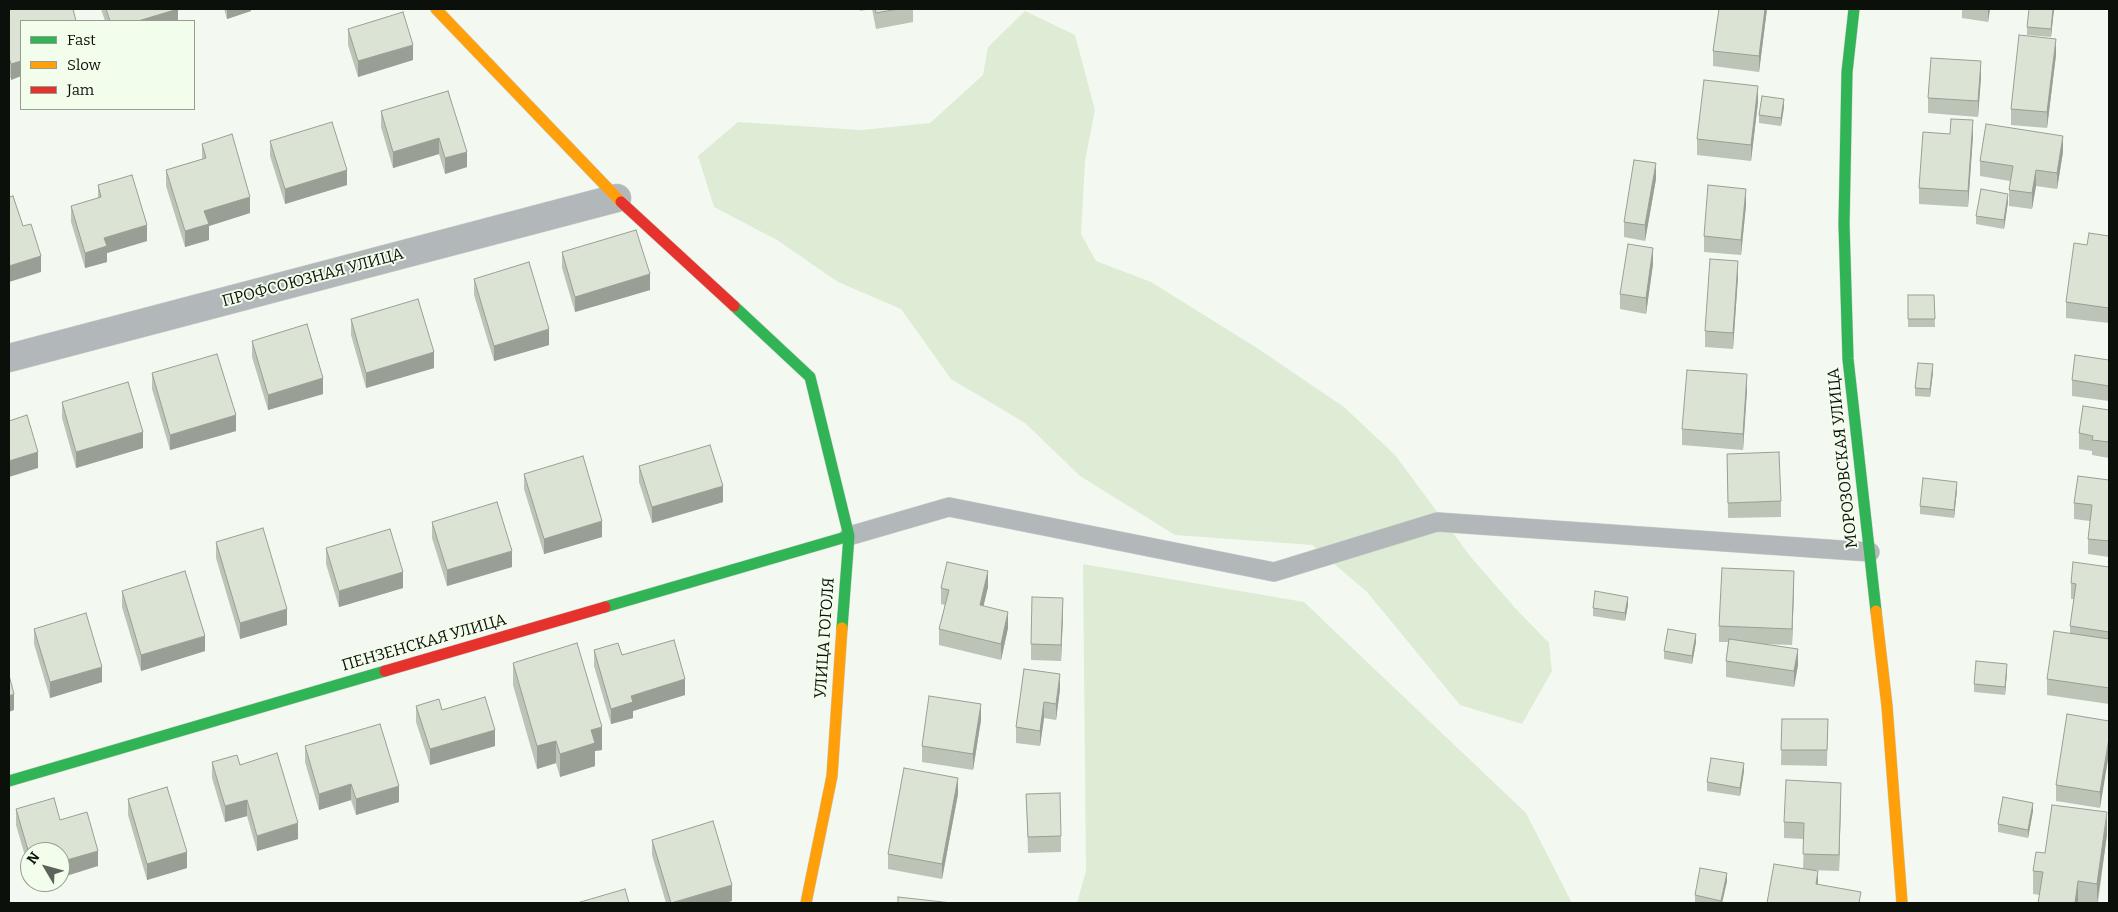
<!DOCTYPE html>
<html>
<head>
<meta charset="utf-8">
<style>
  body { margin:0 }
  #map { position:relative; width:2118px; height:912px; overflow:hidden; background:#f3f9f0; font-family:Bitter,serif }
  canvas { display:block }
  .frame { position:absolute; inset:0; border:10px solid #0c100a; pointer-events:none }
  .legend { position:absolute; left:20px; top:20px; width:175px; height:90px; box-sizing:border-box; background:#f2fdec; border:1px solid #969e92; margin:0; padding:6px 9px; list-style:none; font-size:15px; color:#0c100a }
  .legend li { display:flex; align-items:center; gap:10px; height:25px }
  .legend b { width:25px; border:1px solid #969e92 }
  .north { position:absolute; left:20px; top:842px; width:50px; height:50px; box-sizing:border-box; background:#f2fdec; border:1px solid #969e92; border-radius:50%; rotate:307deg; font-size:14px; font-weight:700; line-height:20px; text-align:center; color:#0c100a }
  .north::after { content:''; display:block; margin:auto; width:18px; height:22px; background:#5d625a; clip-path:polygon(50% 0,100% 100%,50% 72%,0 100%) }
</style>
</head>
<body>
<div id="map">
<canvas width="2118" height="912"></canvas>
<div class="frame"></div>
<ul class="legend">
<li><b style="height:6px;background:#30b455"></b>Fast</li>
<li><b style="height:6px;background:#ff9f0a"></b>Slow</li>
<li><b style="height:6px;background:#e5322d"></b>Jam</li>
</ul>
<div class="north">N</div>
</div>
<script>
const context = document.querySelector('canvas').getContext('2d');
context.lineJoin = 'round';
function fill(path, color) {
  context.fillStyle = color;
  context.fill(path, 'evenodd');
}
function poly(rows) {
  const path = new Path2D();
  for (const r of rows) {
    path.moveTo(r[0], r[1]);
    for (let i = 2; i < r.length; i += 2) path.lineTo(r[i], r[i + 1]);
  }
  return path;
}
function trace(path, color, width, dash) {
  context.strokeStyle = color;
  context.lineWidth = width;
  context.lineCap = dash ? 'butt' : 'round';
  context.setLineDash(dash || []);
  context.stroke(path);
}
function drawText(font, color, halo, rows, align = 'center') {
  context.font = font + ' Bitter,serif';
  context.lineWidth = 4;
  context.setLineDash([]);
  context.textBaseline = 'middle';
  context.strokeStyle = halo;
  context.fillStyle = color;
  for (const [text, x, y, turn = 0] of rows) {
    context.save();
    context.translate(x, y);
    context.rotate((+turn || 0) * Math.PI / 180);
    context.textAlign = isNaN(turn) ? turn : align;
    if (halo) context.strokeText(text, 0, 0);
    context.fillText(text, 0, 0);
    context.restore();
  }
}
const green = poly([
  [1025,11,1075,35,1095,110,1085,161,1081,234,1096,261,1151,282,1257,348,1344,407,1395,455,1470,556,1516,609,1549,643,1552,671,1522,724,1460,705,1367,592,1312,545,1175,535,1080,476,1025,423,951,379,901,309,838,282,777,240,714,207,698,156,738,122,861,130,930,123,983,75,988,47],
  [1083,564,1304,602,1526,813,1572,903,1077,903,1086,871]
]);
const lane = poly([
  [849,536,949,507,1274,572,1437,522,1870,552]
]);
const street = poly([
  [9,358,617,198]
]);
const fast = poly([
  [1854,9,1847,72,1844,224,1848,359,1876,611],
  [734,306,810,377,849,536,842,628],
  [605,607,849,536],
  [9,781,385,671]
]);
const slow = poly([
  [436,9,621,202],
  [1876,611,1887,706,1902,903],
  [806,903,832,776,842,628]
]);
const jam = poly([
  [621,202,734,306],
  [385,671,605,607]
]);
const wall = poly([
  [9,9,21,21,21,76,11,80,9,73],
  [101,9,178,9,178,21,105,21],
  [224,9,251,9,251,11,227,19],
  [860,9,913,9,913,22,876,29,872,9,860,11],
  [1719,9,1767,9,1759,72,1713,66,1713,51],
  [1962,9,1990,9,1988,22,1962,18],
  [2054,9,2051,37,2027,35,2027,27],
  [348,29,413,60,358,77,348,45],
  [2056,55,2047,128,2011,125,2011,109],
  [1981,77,1978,117,1928,113,1928,98],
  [448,91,467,167,445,174,439,154,393,168,381,127,381,111],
  [1758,102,1751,161,1697,155,1697,139],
  [1784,107,1781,126,1759,123,1759,115],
  [1950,134,1973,136,1968,207,1919,204,1919,188],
  [270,141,347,185,285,204,270,156],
  [202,144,250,213,209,226,209,240,185,247,166,186,166,170,202,159],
  [2063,152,2057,189,2036,186,2032,209,2009,206,2009,190,2010,181,1980,176,1980,161],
  [1656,179,1645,241,1624,237,1624,222],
  [98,185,147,241,107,253,107,262,85,268,71,222,71,206,98,198],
  [2008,202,2004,229,1976,224,1976,216],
  [1746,205,1741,255,1704,252,1704,236],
  [2109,236,2109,323,2066,318,2066,302,2087,245],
  [562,252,650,290,575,312,562,268],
  [1653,264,1646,314,1620,309,1620,294],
  [1738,277,1733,349,1705,347,1705,331],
  [474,279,549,345,494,361,474,295],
  [1908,295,1934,295,1935,327,1908,327],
  [351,319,434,368,366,388,351,335],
  [252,341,323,394,268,410,252,357],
  [2109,360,2109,401,2072,396,2072,380],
  [1933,372,1930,397,1915,396,1915,388],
  [152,373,236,431,170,450,152,389],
  [1747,390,1743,450,1682,445,1682,429],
  [62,402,143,448,76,468,62,418],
  [2109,410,2109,458,2092,455,2092,451,2079,449,2079,433],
  [1727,454,1781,501,1781,517,1728,518],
  [639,466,723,502,652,523,639,482],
  [524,474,602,537,544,554,524,489],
  [2109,480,2109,557,2088,554,2088,539,2090,521,2074,519,2074,503],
  [1957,490,1954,518,1920,514,1920,506],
  [432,522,512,567,447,586,432,538],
  [216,542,287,625,240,639,216,558],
  [326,548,403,588,339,607,326,564],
  [2109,567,2109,704,2047,695,2047,679,2070,633,2070,626,2074,599,2071,599,2071,583],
  [988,587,983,606,1008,628,1001,660,939,645,939,629,945,605,941,604,941,588],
  [1794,587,1792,645,1760,644,1798,665,1794,687,1726,677,1726,661,1728,642,1719,642,1719,626],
  [122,591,205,651,141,671,122,607],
  [1628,605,1625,621,1593,616,1593,608],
  [1063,614,1061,661,1031,660,1031,644],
  [34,629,102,682,50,698,34,644],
  [1696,642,1692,664,1664,659,1664,651],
  [594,650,622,655,685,695,633,711,633,718,611,724,594,666],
  [513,663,602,750,595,751,595,766,560,777,556,763,537,769,513,685],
  [1024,669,1060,689,1056,720,1044,718,1040,746,1016,743,1016,727],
  [2007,672,2005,695,1974,692,1974,684],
  [416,706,442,710,495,746,430,765,416,722],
  [1782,719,1828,719,1827,766,1781,765],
  [981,720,973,770,922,762,922,746],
  [2109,721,2100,808,2056,801,2056,785],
  [305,746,399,802,356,815,351,800,319,810,305,762],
  [212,762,240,765,298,839,257,851,247,816,225,822,212,778],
  [1744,771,1740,796,1707,791,1707,782],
  [958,794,942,879,888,869,888,854],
  [1026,794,1061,836,1061,852,1028,853],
  [1841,798,1839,871,1809,870,1818,885,1861,903,1767,903,1803,869,1804,839,1784,838,1784,822],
  [128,799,187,868,147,880,128,815],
  [16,809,60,820,98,866,30,852,30,873,16,825],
  [2033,811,2028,838,1998,832,1998,824],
  [2107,835,2098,903,2038,903,2040,895,2033,894,2033,871,2045,853],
  [652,840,732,901,725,903,666,903,652,855],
  [1727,881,1722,903,1695,903,1695,895]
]);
const shadedWall = poly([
  [178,9,178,21,138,21],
  [227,9,251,9,251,11,227,19],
  [1765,9,1767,9,1759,72,1759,56],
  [1988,9,1990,9,1988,22],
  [2053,9,2054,9,2051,37,2051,29],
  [2056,39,2056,55,2047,128,2047,112],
  [413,45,413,60,358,77,358,61],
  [21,61,21,76,11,80,11,64],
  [1981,61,1981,77,1978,117,1978,101],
  [1758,86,1758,102,1751,161,1751,145],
  [1784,99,1784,107,1781,126,1781,118],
  [1973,120,1973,136,1968,207,1968,191],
  [2063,136,2063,152,2057,189,2057,173],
  [439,138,439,154,393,168,393,152],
  [467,152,467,167,445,174,445,158],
  [1656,163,1656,179,1645,241,1645,225],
  [347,170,347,185,285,204,285,189],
  [2036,170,2036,186,2032,209,2032,193],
  [1746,189,1746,205,1741,255,1741,240],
  [2008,194,2008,202,2004,229,2004,220],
  [250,197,250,213,209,226,209,240,185,247,185,231,204,211],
  [147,225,147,241,107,253,107,262,85,268,85,253,104,238],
  [1653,248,1653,264,1646,314,1646,298],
  [41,256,41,272,9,282,9,266],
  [1738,261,1738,277,1733,349,1733,333],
  [650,274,650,290,575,312,575,297],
  [549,329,549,345,494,361,494,346],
  [434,352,434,368,366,388,366,373],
  [1933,364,1933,372,1930,397,1930,389],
  [1747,374,1747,390,1743,450,1743,434],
  [323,378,323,394,268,410,268,395],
  [236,415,236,431,170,450,170,435],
  [143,432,143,448,76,468,76,452],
  [38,452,38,468,9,477,9,461],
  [1957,482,1957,490,1954,518,1954,510],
  [723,486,723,502,652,523,652,507],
  [602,521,602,537,544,554,544,539],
  [512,551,512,567,447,586,447,570],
  [988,571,988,587,980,621,980,605],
  [1794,571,1794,587,1792,645,1792,629],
  [403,572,403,588,339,607,339,591],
  [1628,597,1628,605,1625,621,1625,613],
  [1063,598,1063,614,1061,661,1061,645],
  [287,609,287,625,240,639,240,623],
  [1008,612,1008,628,1001,660,1001,644],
  [1696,634,1696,642,1692,664,1692,656],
  [205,636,205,651,141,671,141,655],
  [1798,649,1798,665,1794,687,1794,671],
  [2007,664,2007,672,2005,695,2005,687],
  [102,667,102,682,50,698,50,682],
  [1060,674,1060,689,1056,720,1056,704],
  [685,679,685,695,633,711,633,718,611,724,611,709,631,696],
  [14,694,14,710,9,712,9,696],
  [1044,702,1044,718,1040,746,1040,731],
  [981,704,981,720,973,770,973,754],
  [602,727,602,750,595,751,595,766,560,777,560,754,591,730],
  [495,730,495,746,430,765,430,749],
  [2109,738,2109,754,2100,808,2100,792],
  [556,741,556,763,537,769,537,746],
  [1744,763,1744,771,1740,796,1740,788],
  [958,778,958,794,942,879,942,864],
  [1841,783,1841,798,1839,871,1839,855],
  [351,784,351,800,319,810,319,794],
  [399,786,399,802,356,815,356,799],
  [247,800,247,816,225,822,225,806],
  [2033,803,2033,811,2028,838,2028,830],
  [2107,812,2107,835,2097,903,2097,884],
  [298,823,298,839,257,851,257,836],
  [98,851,98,866,60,878,60,862],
  [187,852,187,868,147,880,147,864],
  [1818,871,1818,887,1816,884],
  [1727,873,1727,881,1722,903,1721,903],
  [2078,881,2078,903,2075,903],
  [34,882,46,882,34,886],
  [732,885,732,901,725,903,673,903]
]);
const building = poly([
  [9,9,73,9,76,21,21,21,21,61,11,64,9,58,9,9],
  [106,9,178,9,138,21,110,21,106,9],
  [875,9,898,9,876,13,875,9],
  [1719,9,1765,9,1759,56,1713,51,1719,9],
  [2029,9,2053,9,2051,29,2027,27,2029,9],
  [403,12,413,45,358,61,348,29,403,12],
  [2019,35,2056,39,2047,112,2011,109,2019,35],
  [1931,58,1981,61,1978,101,1928,98,1931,58],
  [1704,80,1758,86,1751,145,1697,139,1704,80],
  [448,91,467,152,445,158,439,138,393,152,381,111,448,91],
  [1762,96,1784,99,1781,118,1759,115,1762,96],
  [1951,119,1973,120,1968,191,1919,188,1923,132,1950,134,1951,119],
  [332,122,347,170,285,189,270,141,332,122],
  [1986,124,2063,136,2057,173,2036,170,2032,193,2009,190,2013,166,1980,161,1986,124],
  [232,134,250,197,204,211,209,224,185,231,166,170,206,158,202,144,232,134],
  [1634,160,1656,163,1645,225,1624,222,1634,160],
  [132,175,147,225,104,238,107,246,85,253,71,206,101,197,98,185,132,175],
  [1708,185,1746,189,1741,240,1704,236,1708,185],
  [1981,189,2008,194,2004,220,1976,216,1981,189],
  [13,196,23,226,31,224,41,256,9,266,9,197,13,196],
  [636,230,650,274,575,297,562,252,636,230],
  [2089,233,2109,236,2109,308,2066,302,2074,243,2087,245,2089,233],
  [1628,244,1653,248,1646,298,1620,294,1628,244],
  [1710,259,1738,261,1733,333,1705,331,1710,259],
  [529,262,549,329,494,346,474,279,529,262],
  [1908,295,1934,295,1935,319,1908,319,1908,295],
  [418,299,434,352,366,373,351,319,418,299],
  [307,324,323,378,268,395,252,341,307,324],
  [217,354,236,415,170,435,152,373,217,354],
  [2075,355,2109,360,2109,386,2072,380,2075,355],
  [1918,363,1933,364,1930,389,1915,388,1918,363],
  [1687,370,1747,374,1743,434,1682,429,1687,370],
  [128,382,143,432,76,452,62,402,128,382],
  [2083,406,2109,410,2109,442,2092,440,2093,436,2079,433,2083,406],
  [27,415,38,452,9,461,9,421,27,415],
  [710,445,723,486,652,507,639,466,710,445],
  [1779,452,1781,501,1728,503,1727,454,1779,452],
  [583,456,602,521,544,539,524,474,583,456],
  [2078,476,2109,480,2109,541,2088,539,2092,505,2074,503,2078,476],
  [1923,478,1957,482,1954,510,1920,506,1923,478],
  [497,502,512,551,447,570,432,522,497,502],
  [263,528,287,609,240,623,216,542,263,528],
  [390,529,403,572,339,591,326,548,390,529],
  [947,562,988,571,980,605,1008,612,1001,644,939,629,949,590,941,588,947,562],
  [2073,562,2109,567,2109,632,2070,626,2076,584,2071,583,2073,562],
  [1722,568,1794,571,1792,629,1719,626,1722,568],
  [185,571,205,636,141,655,122,591,185,571],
  [1595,591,1628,597,1625,613,1593,608,1595,591],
  [1032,597,1063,598,1061,645,1031,644,1032,597],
  [86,613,102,667,50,682,34,629,86,613],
  [1668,629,1696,634,1692,656,1664,651,1668,629],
  [2054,631,2109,639,2109,688,2047,679,2054,631],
  [1729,639,1798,649,1794,671,1726,661,1729,639],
  [674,640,685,679,631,696,633,702,611,709,594,650,618,643,622,655,674,640],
  [577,643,602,727,591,730,595,743,560,754,556,741,537,746,513,663,577,643],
  [1976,661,2007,664,2005,687,1974,684,1976,661],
  [1024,669,1060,674,1056,704,1044,702,1040,731,1016,727,1024,669],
  [9,675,14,694,9,696,9,675],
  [929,696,981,704,973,754,922,746,929,696],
  [485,697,495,730,430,749,416,706,439,699,442,710,485,697],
  [2067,714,2109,721,2109,738,2100,792,2056,785,2067,714],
  [1782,719,1828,719,1827,750,1781,750,1782,719],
  [380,724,399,786,356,799,351,784,319,794,305,746,380,724],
  [277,753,298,823,257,836,247,800,225,806,212,762,237,755,240,765,277,753],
  [1711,758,1744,763,1740,788,1707,782,1711,758],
  [904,768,958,778,942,864,888,854,904,768],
  [1786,780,1841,783,1839,855,1803,854,1804,823,1784,822,1786,780],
  [167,787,187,852,147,864,128,799,167,787],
  [1060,793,1061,836,1028,837,1026,794,1060,793],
  [2003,797,2033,803,2028,830,1998,824,2003,797],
  [54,798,60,820,87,812,98,851,60,862,60,852,30,852,30,857,16,809,54,798],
  [2052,805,2107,812,2097,884,2078,881,2075,903,2038,903,2043,872,2033,871,2036,852,2045,853,2052,805],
  [713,821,732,885,671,903,652,840,713,821],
  [1774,864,1818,871,1816,884,1861,892,1859,903,1767,903,1774,864],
  [1700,868,1727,873,1721,901,1695,895,1700,868],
  [625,889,629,903,577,903,625,889],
  [898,897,952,903,898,903,898,897]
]);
const streetNames = [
  ["ПРОФСОЮЗНАЯ УЛИЦА",313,278,-15],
  ["МОРОЗОВСКАЯ УЛИЦА",1843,458,-96],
  ["УЛИЦА ГОГОЛЯ",825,638,-86],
  ["ПЕНЗЕНСКАЯ УЛИЦА",424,643,-16]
];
fill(green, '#deecd5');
trace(lane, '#cfd3cc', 20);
trace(street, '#cfd3cc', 29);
trace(fast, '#cfd3cc', 12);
trace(slow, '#cfd3cc', 12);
trace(jam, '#cfd3cc', 12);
trace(lane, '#b2b8ba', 19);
trace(street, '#b2b8ba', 28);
trace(fast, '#30b455', 11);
trace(slow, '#ff9f0a', 11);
trace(jam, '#e5322d', 11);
fill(wall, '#bcc3b7');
fill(shadedWall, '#999f95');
fill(building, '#dbe3d5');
trace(building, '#999f95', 1);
drawText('16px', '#0c100a', '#f2fdec', streetNames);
</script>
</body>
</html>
